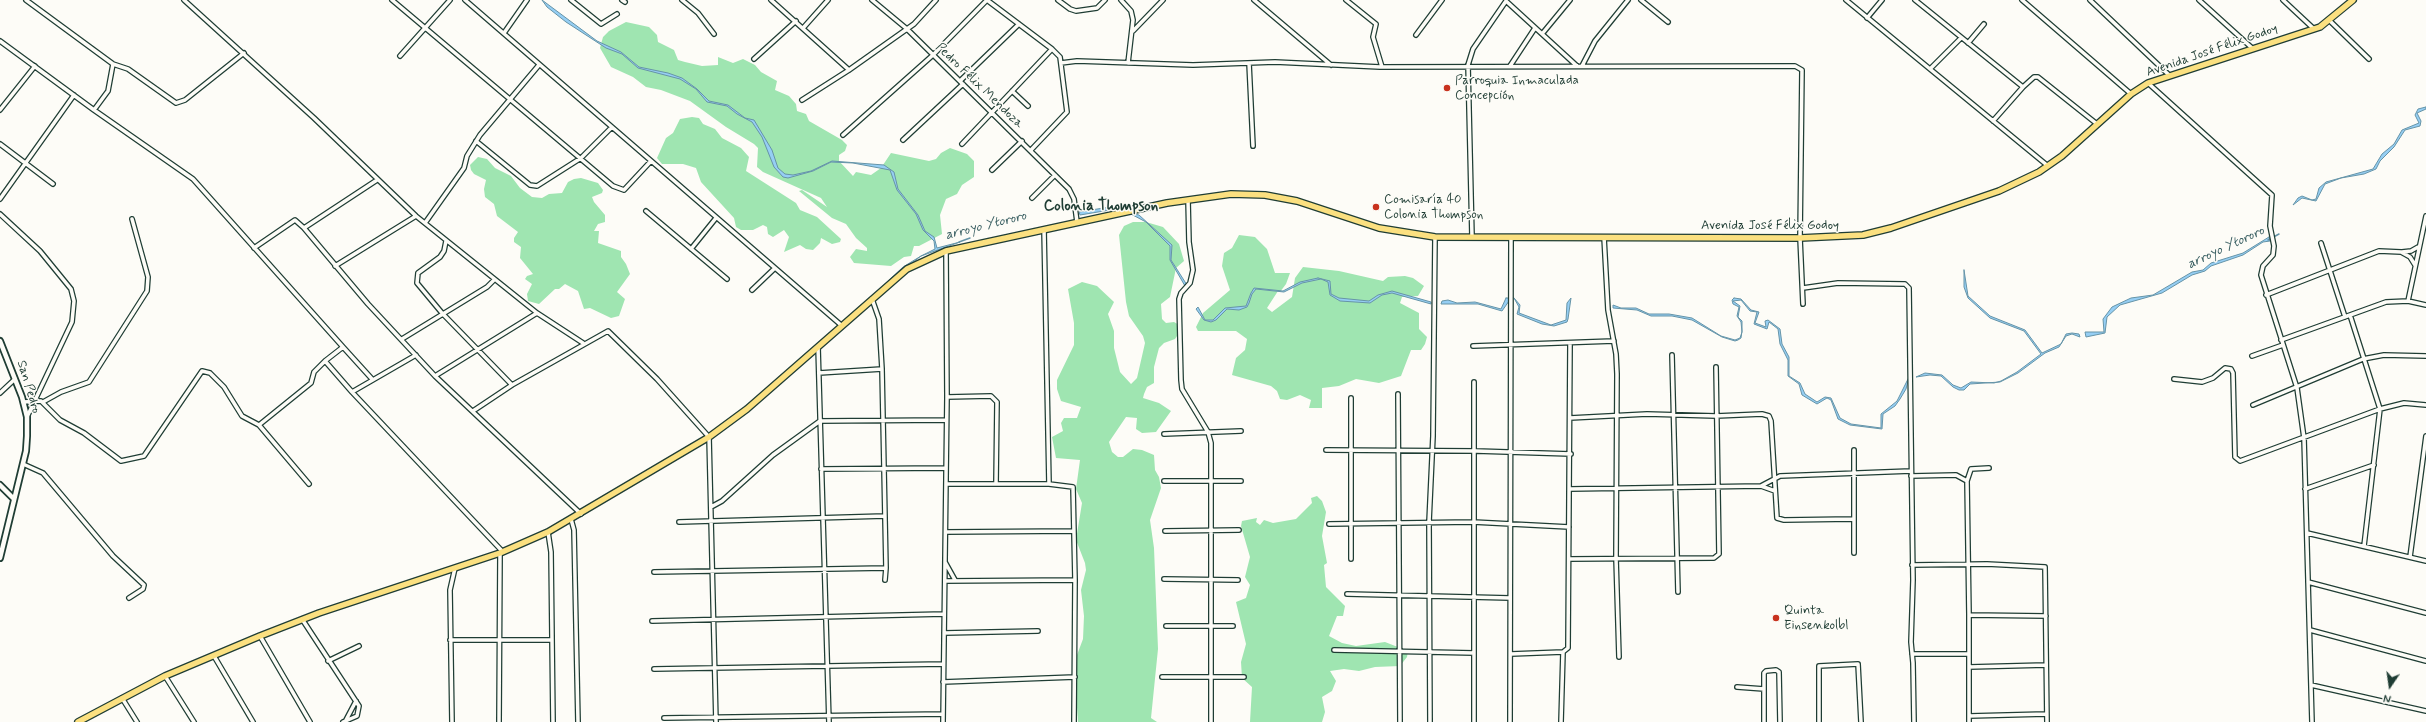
<!DOCTYPE html>
<html>
<head>
<meta charset="utf-8">
<style>
  body { margin:0 }
  #map { position:relative; width:2426px; height:722px; overflow:hidden; background:#fdfcf7; font-family:Mynerve,sans-serif }
  canvas { display:block }
  .north { position:absolute; left:2370px; top:666px; width:40px; height:40px; -webkit-text-stroke:3px #fdfcf7; paint-order:stroke; rotate:193deg; font-size:11px; font-weight:700; line-height:16px; text-align:center; color:#1f3d34 }
  .north::after { content:''; display:block; margin:auto; width:14px; height:18px; background:#1f3d34; clip-path:polygon(50% 0,100% 100%,50% 72%,0 100%) }
</style>
</head>
<body>
<div id="map">
<canvas width="2426" height="722"></canvas>
<div class="north">N</div>
</div>
<script>
const context = document.querySelector('canvas').getContext('2d');
context.lineJoin = 'round';
function fill(path, color) {
  context.fillStyle = color;
  context.fill(path, 'evenodd');
}
function poly(rows) {
  const path = new Path2D();
  for (const r of rows) {
    path.moveTo(r[0], r[1]);
    for (let i = 2; i < r.length; i += 2) path.lineTo(r[i], r[i + 1]);
  }
  return path;
}
function trace(path, color, width, dash) {
  context.strokeStyle = color;
  context.lineWidth = width;
  context.lineCap = dash ? 'butt' : 'round';
  context.setLineDash(dash || []);
  context.stroke(path);
}
function drawText(font, color, halo, rows, align = 'center') {
  context.font = font + ' Mynerve,sans-serif';
  context.lineWidth = 3;
  context.setLineDash([]);
  context.textBaseline = 'middle';
  context.strokeStyle = halo;
  context.fillStyle = color;
  for (const [text, x, y, turn = 0] of rows) {
    context.save();
    context.translate(x, y);
    context.rotate((+turn || 0) * Math.PI / 180);
    context.textAlign = isNaN(turn) ? turn : align;
    if (halo) context.strokeText(text, 0, 0);
    context.fillText(text, 0, 0);
    context.restore();
  }
}
const green = poly([
  [626,22,649,27,657,35,658,42,674,50,678,60,685,62,702,66,718,65,718,57,733,63,743,59,755,65,761,72,777,81,775,90,789,96,796,104,797,111,806,114,809,121,842,140,847,145,845,151,839,155,839,161,853,176,856,172,871,175,881,168,891,153,929,161,936,159,941,153,950,148,967,154,974,161,974,177,962,185,957,194,946,199,940,215,942,234,919,246,914,246,911,256,904,257,891,266,854,263,850,257,856,249,867,251,867,248,856,238,846,224,832,218,799,191,802,190,827,207,821,198,763,172,757,167,758,148,754,144,726,127,690,101,661,90,646,87,633,77,611,67,600,48,603,37,609,31],
  [692,117,699,118,703,124,715,129,722,138,741,148,749,157,746,171,796,203,800,210,817,217,841,239,840,242,832,244,821,238,820,243,813,250,806,249,800,245,784,252,789,237,784,230,773,237,768,234,767,227,763,225,753,230,741,230,736,227,734,218,701,182,696,168,683,164,662,164,657,158,666,138,673,133,680,119],
  [478,157,487,159,495,168,511,176,520,188,532,197,542,198,549,194,562,193,568,182,574,179,581,178,598,183,603,190,602,193,592,197,594,202,605,215,605,222,598,224,594,231,599,231,598,243,621,251,621,257,626,264,630,274,617,292,625,299,619,316,611,318,590,308,584,309,578,291,565,284,559,289,555,289,539,304,528,301,527,294,532,284,525,279,527,276,533,274,520,258,521,247,514,242,514,238,518,232,497,216,494,204,485,197,484,189,486,180,474,174,471,170,470,165],
  [1133,222,1146,222,1163,227,1179,244,1184,261,1176,268,1170,297,1161,304,1162,319,1166,323,1174,322,1181,326,1179,333,1175,339,1164,343,1159,348,1154,367,1154,383,1147,387,1144,394,1143,398,1159,403,1171,411,1156,432,1142,433,1136,429,1137,418,1126,417,1109,442,1112,452,1118,457,1123,457,1133,449,1142,450,1154,455,1155,470,1159,477,1161,488,1150,520,1154,548,1158,649,1151,718,1157,722,1078,722,1074,663,1083,639,1084,616,1081,590,1086,570,1085,563,1076,540,1082,503,1076,489,1080,460,1056,458,1052,437,1063,431,1061,423,1064,418,1077,418,1081,407,1061,401,1057,389,1057,380,1074,345,1074,323,1068,289,1082,282,1097,286,1114,302,1108,314,1114,331,1114,348,1120,372,1131,384,1137,378,1145,343,1143,336,1129,316,1126,302,1119,235,1124,226],
  [1239,235,1255,237,1267,249,1275,273,1290,273,1286,284,1280,292,1278,291,1267,308,1272,312,1292,297,1295,278,1303,267,1339,271,1383,281,1388,277,1405,276,1413,278,1424,286,1418,296,1402,297,1400,303,1419,313,1419,329,1427,337,1425,344,1421,350,1411,350,1401,376,1379,383,1356,379,1339,386,1322,388,1322,408,1309,408,1311,400,1300,395,1287,400,1280,399,1277,391,1271,386,1232,375,1236,358,1245,350,1247,339,1236,331,1198,331,1196,327,1203,313,1230,290,1222,266,1224,253,1232,248],
  [1317,496,1322,501,1326,512,1322,536,1327,563,1324,565,1326,587,1345,606,1343,616,1337,616,1329,636,1342,643,1356,646,1385,642,1408,651,1407,657,1400,666,1375,667,1359,671,1344,669,1330,671,1336,681,1332,691,1322,697,1325,712,1322,722,1250,722,1252,687,1242,678,1241,662,1246,644,1236,602,1246,598,1250,585,1245,577,1250,557,1241,526,1242,521,1257,518,1256,522,1260,525,1264,520,1273,523,1296,519,1312,503,1311,498]
]);
const water = poly([
  [542,0,597,41,621,52,639,67,668,73,682,78,697,89,709,101,728,105,745,118,754,120,772,150,778,168,785,174,793,175,811,171,832,161,884,165,894,172,898,189,918,215,925,231,934,237,937,248,960,242,921,256,886,283,903,267,921,256,935,249,934,241,923,230,916,214,897,190,890,170,853,163,831,162,813,171,788,178,783,177,774,167,762,137,752,122,737,114,727,106,707,102,696,89,680,79,638,68,622,54,606,48,566,22,547,7,542,0],
  [2426,107,2426,109,2417,113,2421,121,2420,126,2405,130,2394,147,2380,161,2376,169,2364,174,2341,178,2325,184,2316,201,2302,198,2293,205,2298,198,2302,196,2312,200,2316,199,2319,188,2326,182,2373,169,2382,154,2394,144,2402,130,2419,123,2415,115,2418,109,2426,107],
  [1128,204,1128,207,1080,215,1079,212,1128,204],
  [1129,213,1139,215,1172,245,1171,260,1187,285,1185,286,1170,260,1170,246,1146,222,1129,213],
  [2269,237,2270,241,2263,242,2243,255,2211,266,2205,271,2192,275,2162,293,2120,305,2107,317,2105,333,2086,337,2085,332,2104,332,2103,319,2112,307,2131,298,2153,295,2192,272,2203,270,2211,263,2243,253,2269,237],
  [1964,270,1968,296,1990,316,2025,330,2042,353,2061,344,2066,334,2072,333,2079,334,2080,337,2072,334,2066,336,2059,347,2045,353,2018,373,2000,382,1970,384,1964,390,1959,390,1953,387,1941,376,1930,375,1916,377,1925,373,1942,375,1953,385,1961,388,1971,382,1994,383,2001,381,2017,372,2041,354,2024,331,1990,318,1968,298,1964,287,1964,270],
  [1318,278,1330,281,1331,294,1339,298,1369,301,1378,295,1392,291,1431,302,1431,304,1392,293,1382,295,1370,303,1340,301,1330,295,1328,282,1321,279,1302,283,1284,292,1256,289,1252,294,1249,303,1247,307,1239,310,1227,309,1216,320,1211,322,1204,320,1196,309,1198,307,1205,320,1213,320,1225,308,1246,306,1251,293,1254,288,1283,291,1300,282,1318,278],
  [1506,298,1509,298,1509,301,1502,311,1478,304,1441,304,1442,301,1448,300,1457,303,1475,302,1501,309,1506,298],
  [1514,298,1520,305,1519,313,1551,325,1566,320,1567,303,1571,298,1568,319,1567,322,1554,326,1542,324,1517,314,1519,307,1514,298],
  [1734,298,1741,299,1751,310,1759,312,1755,323,1766,327,1765,321,1768,320,1780,329,1782,344,1789,357,1789,376,1800,383,1805,394,1817,402,1825,397,1831,398,1840,418,1851,424,1881,428,1881,414,1897,401,1909,377,1906,389,1900,399,1895,406,1883,414,1882,429,1850,425,1838,419,1831,400,1827,398,1817,404,1802,395,1799,384,1788,376,1788,360,1780,344,1778,329,1769,322,1767,329,1754,324,1757,312,1750,311,1741,300,1733,301,1740,306,1738,317,1742,321,1742,331,1741,338,1738,340,1735,341,1722,337,1692,320,1672,316,1651,316,1637,310,1613,308,1613,305,1621,308,1636,308,1649,314,1669,314,1692,318,1721,336,1735,340,1740,338,1742,332,1741,322,1737,316,1739,307,1733,304,1732,300,1734,298]
]);
const stream = poly([
  [2268,240,2279,234],
  [959,242,970,238]
]);
const minor = poly([
  [26,0,113,64,128,69,176,103,185,100,244,53],
  [184,0,314,118,416,216,537,313,583,343],
  [392,0,613,186,624,190,651,161],
  [465,0,841,325],
  [571,0,601,24,617,14],
  [622,0,625,2],
  [682,0,698,13,714,34],
  [771,0,849,70],
  [872,0,907,29,1069,189,1074,199,1077,222],
  [987,0,1052,49,1060,57,1067,112,1031,150],
  [1058,0,1070,9,1076,11,1097,8,1105,0],
  [1121,0,1131,11,1133,20,1128,63],
  [1254,0,1331,65],
  [1346,0,1376,24,1373,37,1382,67],
  [1641,0,1668,22],
  [1846,0,2048,166],
  [1915,0,2023,87,2034,77,2038,77,2097,124],
  [2022,0,2131,94],
  [2090,0,2169,75],
  [2199,0,2252,48],
  [2283,0,2314,29],
  [1506,1,1577,66],
  [1867,18,1882,0],
  [2329,20,2369,59],
  [804,27,828,0],
  [1133,31,1163,0],
  [504,33,527,0],
  [1542,34,1570,0],
  [1416,35,1442,0],
  [0,41,94,110,193,179,343,347],
  [1968,43,1984,24],
  [400,56,450,0],
  [754,59,796,21],
  [1061,63,1077,61,1193,65,1275,62,1380,67,1795,66,1802,70,1800,238,1803,304],
  [1249,63,1253,146],
  [1510,66,1535,28],
  [1582,66,1595,41,1628,0],
  [1930,69,1961,38],
  [960,81,1019,24],
  [2148,83,2272,195,2270,226,2274,246,2273,255,2263,266,2261,275,2297,388,2304,438,2312,722],
  [1012,91,1028,106],
  [802,100,849,70,914,24,936,0],
  [0,110,35,66],
  [94,110,108,91,113,64],
  [1993,121,2023,87],
  [843,135,933,55,987,0],
  [903,140,963,84],
  [476,141,530,185,537,186,581,158,612,127],
  [0,144,53,184],
  [962,144,1052,49],
  [992,170,1022,141],
  [377,180,304,228,368,304,435,376,581,514],
  [1032,198,1055,175],
  [0,199,74,95],
  [1188,200,1189,242,1193,270,1190,283,1181,293,1179,299,1181,380,1182,389,1208,432,1211,443,1211,722],
  [646,211,727,279],
  [0,214,40,251,71,289,74,301,72,322,27,417],
  [425,223,464,168,467,156,480,135,539,65],
  [1044,229,1049,484],
  [1472,237,1468,65,1473,49,1506,1],
  [1604,237,1608,310,1616,354,1617,374,1616,558,1619,657],
  [446,241,444,251,440,257,418,273,417,283,442,313,512,385,473,411],
  [2321,243,2345,317],
  [254,248,295,220,304,228],
  [691,249,716,218],
  [2402,252,2411,251,2418,247],
  [335,266,416,216],
  [1803,288,1838,283,1905,284,1909,288,1913,580,1911,642,1913,663,1914,722],
  [752,290,775,268],
  [2266,295,2379,251,2401,252,2410,257,2415,265],
  [872,299,879,319,882,369,886,568],
  [2408,301,2426,216],
  [2350,315,2380,409,2364,546],
  [402,339,487,287,494,280],
  [2281,340,2386,302,2408,301,2426,305],
  [1473,346,1614,341],
  [818,347,829,722],
  [416,355,352,392,503,552],
  [1672,355,1678,592],
  [2252,356,2283,345],
  [819,373,882,369],
  [435,376,537,313],
  [2174,379,2202,382,2213,378,2225,368,2231,369,2233,373,2235,457,2240,461,2380,409,2404,403,2426,405],
  [512,385,608,331,657,379,709,437,716,722],
  [352,392,325,361,343,347,372,379],
  [0,393,15,379],
  [1398,394,1400,722],
  [947,397,991,396,997,402,996,484],
  [23,402,41,401,60,420,84,433,121,461,144,456,202,371,210,373,224,387,242,416,259,425],
  [43,402,61,392,89,382,147,291,148,277,132,219],
  [2253,405,2363,359,2384,355,2426,356],
  [1570,418,1647,414,1716,416,1762,414,1769,416,1771,421,1777,518,1784,520,1853,519],
  [1164,434,1241,431],
  [1326,450,1476,451,1571,454],
  [23,464,43,473,113,556,144,585,143,589,129,598],
  [821,469,946,468],
  [1911,476,1956,475,1967,481,1969,615,2046,616],
  [1164,481,1241,481],
  [1967,481,1971,469,1989,468],
  [309,484,259,425,311,383,314,372,325,361],
  [946,484,1049,484,1073,487,1075,580,1074,722],
  [1761,486,1775,491],
  [1570,489,1761,486,1780,476,1911,471],
  [2305,489,2374,465],
  [711,507,722,501,773,455,820,421,946,420],
  [571,519,574,530,578,722],
  [679,522,885,516],
  [1329,524,1473,522,1569,527],
  [1165,531,1239,530],
  [548,532,551,552,553,722],
  [946,532,1074,531],
  [2307,533,2426,561],
  [1854,553,1854,450],
  [2410,557,2426,436],
  [1351,559,1351,398],
  [1569,559,1714,558,1719,554,1716,367],
  [945,562,955,580],
  [1912,565,1987,564,2045,567,2047,722],
  [654,572,886,568,885,580],
  [1164,579,1238,580],
  [945,581,1075,580],
  [2308,582,2426,613],
  [1347,594,1510,598],
  [1969,615,1969,722],
  [302,619,359,706,357,716,343,722],
  [652,621,944,614],
  [1166,626,1233,626],
  [2310,630,2426,661],
  [944,633,1038,631],
  [260,636,310,722],
  [450,640,551,640],
  [1334,650,1474,653],
  [1511,654,1563,652,1568,648,1570,344],
  [1912,654,1969,654],
  [214,656,253,722],
  [328,661,359,646],
  [1969,667,2046,665],
  [654,669,943,664],
  [165,676,194,722],
  [1162,677,1244,677],
  [943,682,1075,677],
  [2311,685,2426,711],
  [1737,687,1764,689],
  [122,698,137,722],
  [1969,716,2046,714],
  [664,718,943,714],
  [346,720,356,701],
  [452,722,450,590,455,568],
  [499,722,500,553],
  [943,722,947,397,946,251],
  [1430,722,1429,522,1433,436,1435,237],
  [1474,722,1474,382],
  [1510,722,1511,237],
  [1561,722,1563,652],
  [1764,722,1764,673,1766,671,1776,670,1779,672,1780,722],
  [1819,722,1819,666,1858,664,1861,722]
]);
const tertiary = poly([
  [0,341,22,397,27,417,27,436,26,451,0,558],
  [0,485,14,499]
]);
const primary = poly([
  [78,722,165,676,260,636,319,613,500,553,548,532,709,437,747,409,907,269,946,251,1167,203,1231,194,1265,195,1297,201,1379,228,1435,237,1800,238,1863,235,1891,228,1999,191,2039,172,2062,156,2131,94,2148,83,2320,27,2353,0]
]);
const markers = [
  [1447,88,4,"#c8321e"],
  [1376,207,4,"#c8321e"],
  [1776,618,4,"#c8321e"]
];
const streetNames = [
  ["Avenida José Félix Godoy",2212,51,-19],
  ["Pedro Félix Mendoza",979,86,44],
  ["Avenida José Félix Godoy",1770,226],
  ["San Pedro",28,387,73]
];
const poiNames = [
  ["Parroquia Inmaculada",1455,81],
  ["Concepción",1455,96],
  ["Comisaría 40",1384,200],
  ["Colonia Thompson",1384,215],
  ["Quinta",1784,611],
  ["Einsenkolbl",1784,626]
];
const waterNames = [
  ["arroyo Ytororo",986,226,-14],
  ["arroyo Ytororo",2226,248,-25]
];
const quarterNames = [
  ["Colonia Thompson",1101,207]
];
fill(green, '#9fe5b1');
fill(water, '#95cef4');
trace(water, '#6694a7', 1);
trace(stream, '#6694a7', 1.5);
trace(minor, '#1f3d34', 6);
trace(tertiary, '#1f3d34', 8);
trace(primary, '#1f3d34', 8);
trace(minor, '#fdfcf7', 3.5);
trace(tertiary, '#fdfcf7', 4.5);
trace(primary, '#fbe080', 5.5);
for (const [x, y, r, color] of markers) {
  const dot = new Path2D();
  dot.arc(x, y, r, 0, 2 * Math.PI);
  context.fillStyle = color;
  context.fill(dot);
  trace(dot, '#fdfcf7', 1.5);
}
drawText('13px', '#1f3d34', '#fdfcf7', streetNames);
drawText('13px', '#1f3d34', '#fdfcf7', poiNames, 'left');
drawText('italic 14px', '#3c6164', '#fdfcf7', waterNames);
drawText('bold 15px', '#1f3d34', '#fdfcf7', quarterNames);
</script>
</body>
</html>
